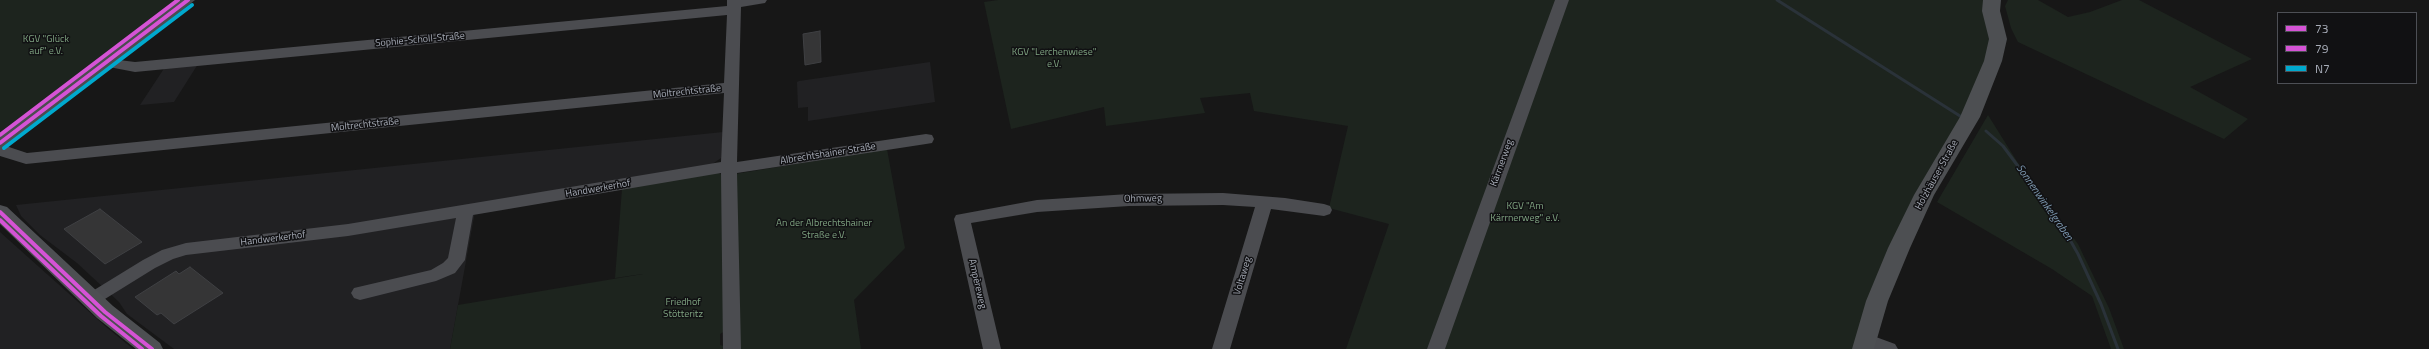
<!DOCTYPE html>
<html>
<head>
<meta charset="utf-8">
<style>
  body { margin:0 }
  #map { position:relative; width:2429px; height:349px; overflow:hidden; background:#171717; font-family:"Titillium Web",sans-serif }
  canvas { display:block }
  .legend { position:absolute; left:2277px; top:12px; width:140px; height:72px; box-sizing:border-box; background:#111113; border:1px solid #4d4f55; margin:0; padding:5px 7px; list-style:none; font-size:12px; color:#a8adb8 }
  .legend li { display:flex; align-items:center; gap:8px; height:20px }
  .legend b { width:20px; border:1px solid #4d4f55 }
</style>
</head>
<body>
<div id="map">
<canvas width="2429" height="349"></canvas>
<ul class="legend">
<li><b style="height:5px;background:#d553d5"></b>73</li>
<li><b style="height:5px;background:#d553d5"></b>79</li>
<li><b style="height:5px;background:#00a9ce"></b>N7</li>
</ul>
</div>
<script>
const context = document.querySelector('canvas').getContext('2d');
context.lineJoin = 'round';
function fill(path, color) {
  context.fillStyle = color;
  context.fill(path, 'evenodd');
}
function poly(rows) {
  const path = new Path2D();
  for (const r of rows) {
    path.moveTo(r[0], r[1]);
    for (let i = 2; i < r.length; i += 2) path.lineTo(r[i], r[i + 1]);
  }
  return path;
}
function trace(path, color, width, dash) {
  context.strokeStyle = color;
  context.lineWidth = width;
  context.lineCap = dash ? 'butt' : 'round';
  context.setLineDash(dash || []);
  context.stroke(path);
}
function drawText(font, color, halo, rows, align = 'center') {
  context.font = font + ' "Titillium Web",sans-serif';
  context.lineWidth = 3;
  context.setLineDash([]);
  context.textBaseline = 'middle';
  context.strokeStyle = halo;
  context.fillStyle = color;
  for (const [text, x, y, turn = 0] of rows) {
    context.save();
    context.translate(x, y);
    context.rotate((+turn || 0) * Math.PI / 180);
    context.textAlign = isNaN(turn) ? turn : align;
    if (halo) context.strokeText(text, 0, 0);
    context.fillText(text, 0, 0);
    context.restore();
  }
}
const built = poly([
  [930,62,935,102,808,121,808,107,798,108,797,82,799,81],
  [198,64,174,102,140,105,165,67],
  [723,132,721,158,711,165,476,206,450,349,174,349,127,314,119,302,77,263,40,235,21,216,16,205],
  [0,232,105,326,133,349,0,349]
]);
const green = poly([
  [0,0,181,0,43,105,0,134],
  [998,0,1985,0,1990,38,1986,63,1855,349,1346,349,1389,224,1329,208,1348,126,1254,111,1250,93,1200,98,1205,113,1106,126,1104,107,1011,129,984,2],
  [2008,0,2038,0,2068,17,2090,12,2122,0,2139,0,2252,59,2190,87,2248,119,2224,139,2018,42,2011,28,2005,6],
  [1988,115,2018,163,2078,244,2109,308,2124,349,2111,349,2092,296,2052,269,1937,202],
  [887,149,905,248,854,300,861,349,736,349,735,174],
  [717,172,722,175,725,331,720,334,720,345,724,346,725,349,450,349,458,305,643,274,615,278,622,189]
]);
const stream = poly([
  [1777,0,1960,116],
  [1986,131,2003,146,2061,224,2078,254,2101,304,2118,349]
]);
const building = poly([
  [820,31,821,62,805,65,803,34,820,31],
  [100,209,142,242,105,264,64,229,100,209],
  [190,267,223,293,174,324,161,313,157,315,135,297,176,271,179,274,190,267]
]);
const minor = poly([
  [179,0,195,0,119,60,135,62,727,6,727,0,767,0,765,3,741,7,737,162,926,134,932,135,934,139,932,143,926,144,737,173,741,349,723,349,721,173,473,215,465,260,455,273,436,281,360,300,354,298,351,293,354,288,431,270,443,263,448,258,456,218,348,236,186,255,173,259,155,268,92,307,86,305,83,300,86,295,143,260,162,250,186,243,348,224,721,162,724,93,26,164,0,156,0,135,179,0],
  [727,15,724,83,27,153,6,146,109,67,135,72,727,15],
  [1555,0,1569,0,1445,349,1427,349,1555,0],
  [1223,193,1285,198,1324,204,1330,206,1332,210,1330,214,1324,216,1271,209,1230,349,1212,349,1255,207,1223,205,1129,206,1037,212,971,223,1001,349,983,349,954,219,956,215,1037,200,1129,194,1223,193],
  [1865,333,1895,344,1898,349,1869,349,1859,345,1856,340,1859,335,1865,333]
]);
const major = poly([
  [1983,0,2001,0,2000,11,2007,39,2002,61,1980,117,1934,195,1910,248,1888,301,1874,349,1852,349,1866,301,1888,248,1914,195,1960,117,1984,61,1989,39,1982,11,1983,0],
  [0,205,7,207,113,306,160,343,163,349,136,349,97,318,0,224,0,205]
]);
const bus1 = poly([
  [0,143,188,0]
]);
const bus2 = poly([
  [0,212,105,312,152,349]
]);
const bus3 = poly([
  [4,148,192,5]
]);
const bus4 = poly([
  [0,135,178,0]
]);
const bus5 = poly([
  [0,220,101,316,142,349]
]);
const parkNames = [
  ["KGV \"Glück",46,40],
  ["auf\" e.V.",46,52],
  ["KGV \"Lerchenwiese\"",1054,53],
  ["e.V.",1054,65],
  ["KGV \"Am",1525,207],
  ["Kärrnerweg\" e.V.",1525,219],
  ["An der Albrechtshainer",824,224],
  ["Straße e.V.",824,236],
  ["Friedhof",683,303],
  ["Stötteritz",683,315]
];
const streetNames = [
  ["Sophie-Scholl-Straße",420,40,-5],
  ["Moltrechtstraße",687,92,-6],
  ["Moltrechtstraße",365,125,-6],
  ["Albrechtshainer Straße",828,154,-9],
  ["Kärrnerweg",1502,163,-70],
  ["Holzhäuser Straße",1937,175,-61],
  ["Handwerkerhof",598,189,-10],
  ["Ohmweg",1143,199,-1],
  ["Handwerkerhof",273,239,-7],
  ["Voltaweg",1243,276,-73],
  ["Ampèreweg",977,284,77]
];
const waterNames = [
  ["Sonnenwinkelgraben",2044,203,55]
];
fill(built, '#212123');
fill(green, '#1d241e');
trace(stream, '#2a3239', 3);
fill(building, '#353536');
trace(building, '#3f4043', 1);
fill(minor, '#4b4c50');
fill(major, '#4d4f52');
trace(bus1, '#d553d5', 4);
trace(bus2, '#d553d5', 4);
trace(bus3, '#00a9ce', 4);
trace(bus4, '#d553d5', 4);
trace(bus5, '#d553d5', 4);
drawText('10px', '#7fa381', '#111113', parkNames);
drawText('10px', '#a8adb8', '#111113', streetNames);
drawText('italic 11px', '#7f9bb3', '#111113', waterNames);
</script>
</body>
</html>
